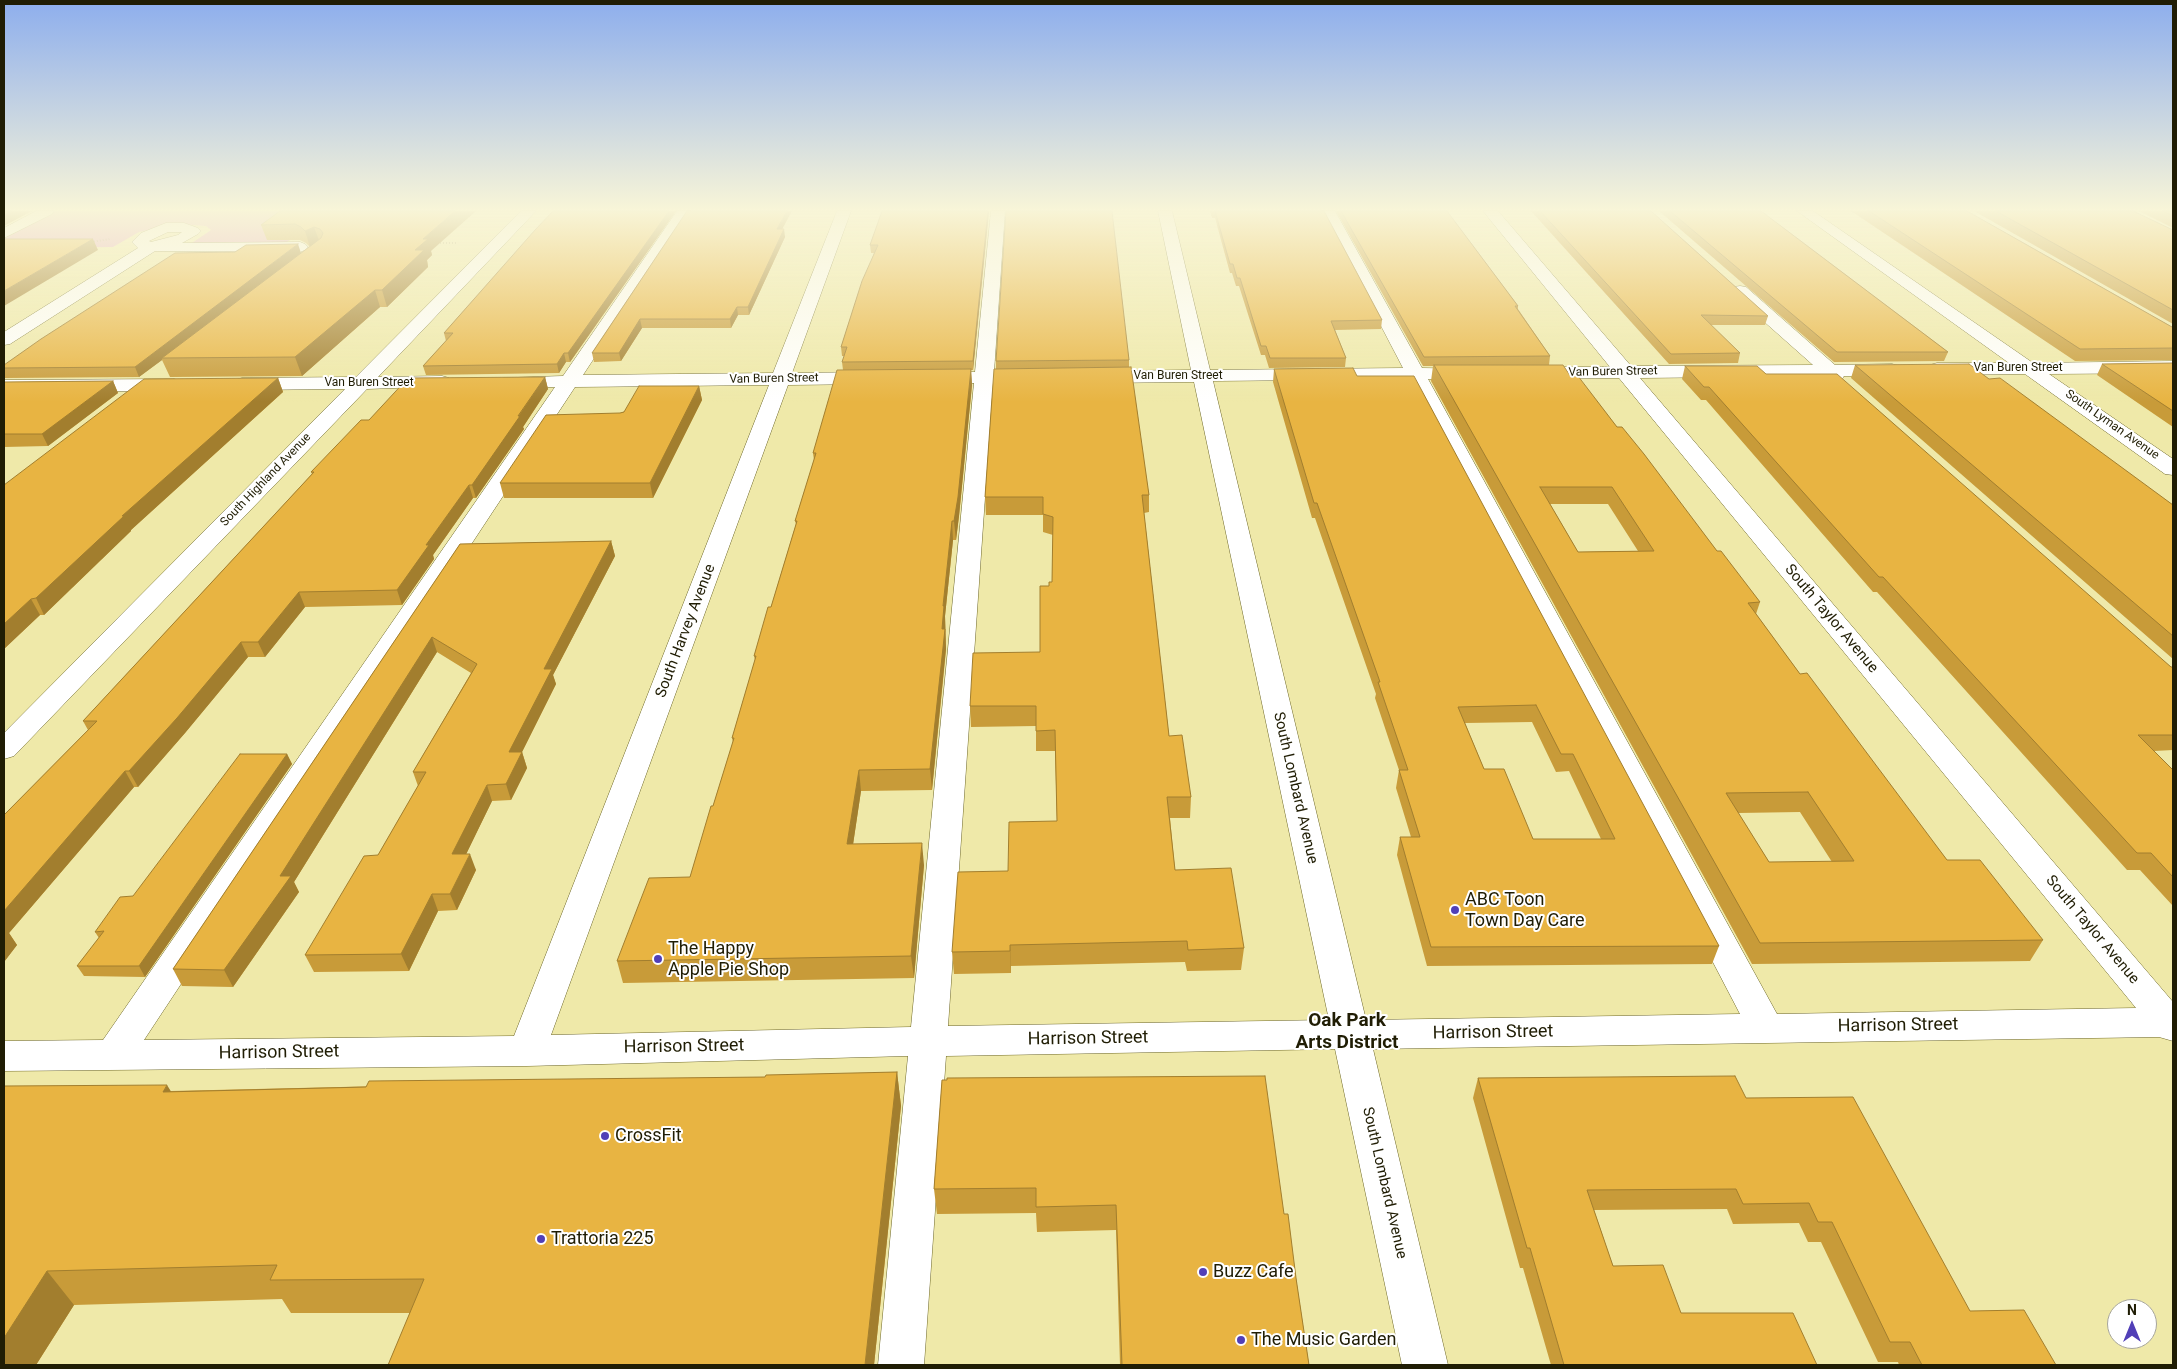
<!DOCTYPE html>
<html>
<head>
<meta charset="utf-8">
<style>
  body { margin:0 }
  #map { position:relative; width:2177px; height:1369px; overflow:hidden; background:#efe9a9; font-family:Roboto,sans-serif }
  canvas { display:block }
  .frame { position:absolute; inset:0; border:5px solid #201d04; pointer-events:none }
  .north { position:absolute; left:2107px; top:1299px; width:50px; height:50px; box-sizing:border-box; background:#fff; border:1px solid #a6a59b; border-radius:50%; rotate:0deg; font-size:14px; font-weight:700; line-height:20px; text-align:center; color:#201d04 }
  .north::after { content:''; display:block; margin:auto; width:18px; height:22px; background:#513fb7; clip-path:polygon(50% 0,100% 100%,50% 72%,0 100%) }
</style>
</head>
<body>
<div id="map">
<canvas width="2177" height="1369"></canvas>
<div class="frame"></div>
<div class="north">N</div>
</div>
<script>
const context = document.querySelector('canvas').getContext('2d');
context.lineJoin = 'round';
function fill(path, color) {
  context.fillStyle = color;
  context.fill(path, 'evenodd');
}
function poly(rows) {
  const path = new Path2D();
  for (const r of rows) {
    path.moveTo(r[0], r[1]);
    for (let i = 2; i < r.length; i += 2) path.lineTo(r[i], r[i + 1]);
  }
  return path;
}
function trace(path, color, width, dash) {
  context.strokeStyle = color;
  context.lineWidth = width;
  context.lineCap = dash ? 'butt' : 'round';
  context.setLineDash(dash || []);
  context.stroke(path);
}
function drawText(font, color, halo, rows, align = 'center') {
  context.font = font + ' Roboto,sans-serif';
  context.lineWidth = 4;
  context.setLineDash([]);
  context.textBaseline = 'middle';
  context.strokeStyle = halo;
  context.fillStyle = color;
  for (const [text, x, y, turn = 0] of rows) {
    context.save();
    context.translate(x, y);
    context.rotate((+turn || 0) * Math.PI / 180);
    context.textAlign = isNaN(turn) ? turn : align;
    if (halo) context.strokeText(text, 0, 0);
    context.fillText(text, 0, 0);
    context.restore();
  }
}
const green = poly([
  [55,211,307,211,304,230,287,242,189,245,211,230,206,226,178,224,139,232,113,247,4,248,4,239]
]);
const path = poly([
  [91,242,110,239],
  [437,243,458,243]
]);
const minor = poly([
  [36,211,54,211,52,214,4,238,4,228,36,211],
  [521,211,536,211,378,377,442,376,449,378,452,382,449,386,367,389,14,756,4,759,4,733,345,389,242,390,235,388,232,384,235,380,242,378,356,377,521,211],
  [677,211,691,211,583,375,773,373,837,211,851,211,792,373,872,372,879,374,882,378,879,382,872,384,788,385,551,1035,911,1027,974,383,935,384,928,382,925,378,928,374,935,372,975,372,991,211,1005,211,994,372,1032,371,1039,373,1042,377,1039,381,1032,383,993,383,948,1026,1329,1020,1194,382,1095,383,1088,381,1085,377,1088,373,1095,371,1191,370,1158,211,1172,211,1210,370,1403,368,1321,211,1335,211,1422,368,1476,369,1478,373,1476,377,1469,379,1428,379,1777,1014,2136,1008,1619,378,1530,379,1523,377,1521,373,1523,369,1530,367,1610,367,1483,211,1498,211,1631,366,1813,365,1734,295,1732,291,1734,287,1740,286,1746,287,1835,365,1892,364,1899,366,1901,370,1899,374,1892,376,1844,376,1842,379,1835,381,1825,376,1640,378,2173,1002,2173,1041,2159,1037,1373,1049,1448,1365,1402,1365,1335,1049,946,1056,924,1365,878,1365,908,1056,527,1066,4,1071,4,1041,103,1040,555,387,510,388,503,386,500,382,503,378,563,376,677,211],
  [1409,379,1740,1014,1366,1020,1213,381,1409,379],
  [769,385,514,1036,144,1040,575,387,769,385],
  [1797,211,1813,211,2033,363,2173,361,2173,373,2049,374,2173,459,2173,475,2165,474,2025,374,1937,375,1930,373,1928,369,1930,365,1937,363,2009,363,1797,211],
  [166,223,184,223,198,228,201,231,198,234,182,243,300,242,305,244,308,247,305,250,300,252,155,251,10,344,4,345,4,332,138,248,132,242,141,233,166,223],
  [168,232,182,232,178,235,151,242,149,241,168,232],
  [174,379,181,381,184,385,181,389,174,391,4,392,4,380,174,379]
]);
const wall = poly([
  [280,211,431,251,432,255,427,260,428,267,387,307,380,307,302,376,170,377,162,360,139,377,5,378,4,375,4,368,301,253,310,247,306,243,300,240,267,240,261,225],
  [553,211,676,211,570,362,566,362,559,373,426,375,423,366,446,341,444,333],
  [687,211,782,229,785,237,749,315,738,315,731,328,642,328,621,361,594,362,592,353],
  [882,211,989,211,973,370,971,370,972,385,959,516,956,540,953,540,945,616,946,649,932,790,861,791,853,844,924,865,914,978,623,983,617,961,690,877,713,806,733,742,732,738,755,660,754,656,771,607,796,524,795,521,814,460,813,453,843,370,842,362,844,356,842,356,841,347,874,253,871,253,870,245],
  [1210,211,1324,211,1382,320,1381,329,1335,330,1346,358,1345,367,1269,368,1265,355,1261,355,1239,286,1236,286,1232,273,1230,273,1215,218,1212,218],
  [1336,211,1447,211,1518,306,1518,309,1550,356,1549,365,1571,377,1617,427,1717,551,1760,602,1756,614,1800,674,1947,860,2043,940,2030,961,1752,964,1431,381,1433,366,1423,366],
  [1550,504,1608,504,1638,551,1578,552],
  [1800,812,1832,862,1769,862,1738,813],
  [1531,211,1651,211,1768,316,1765,325,1711,325,1740,353,1738,363,1669,364],
  [1659,211,1761,211,1948,352,1944,361,1834,362],
  [1851,211,1967,211,2172,327,2173,327,2173,360,2075,361],
  [1974,211,2133,211,2173,230,2173,324],
  [2139,211,2173,211,2173,228],
  [1129,360,1129,367,1149,495,1149,512,1144,513,1169,736,1191,797,1190,818,1170,818,1175,870,1244,948,1241,970,1187,971,1185,962,1011,966,1011,973,954,974,952,952,1008,871,1057,821,1055,751,1036,751,1036,726,971,727,970,706,1040,652,1049,586,1052,582,1053,535,1043,532,1043,515,986,515,985,497,996,369,996,361],
  [2173,363,2173,427,2097,375,2102,364],
  [1855,365,1989,379,2173,505,2173,659,1851,378],
  [1685,366,1766,374,2171,667,2173,667,2173,750,2154,751,2173,770,2173,906,2140,870,2127,870,1877,592,1873,592,1706,400,1701,400,1682,379],
  [1274,369,1357,376,1719,946,1712,964,1427,966,1397,855,1400,837,1411,837,1396,788,1399,770,1375,698,1376,694,1315,518,1312,518,1273,382],
  [1532,722,1556,772,1569,771,1601,839,1533,839,1484,769,1465,723],
  [545,377,548,389,523,427,524,429,476,498,473,498,433,555,434,559,402,605,305,607,265,657,248,657,185,733,138,787,134,787,9,933,17,945,4,962,4,815,88,730,83,721,312,474,311,472,369,420],
  [278,378,283,392,131,530,131,531,44,615,40,615,4,649,4,485],
  [113,381,118,393,48,446,4,447,4,382],
  [699,386,702,400,653,498,504,498,500,483,620,413],
  [611,541,615,556,553,675,556,684,522,752,527,768,511,800,492,801,466,854,476,870,457,910,438,911,409,971,314,972,305,955,378,855,418,786,413,772,471,673,437,652,294,882,299,892,233,987,182,986,173,969,460,544],
  [287,754,292,764,145,977,84,976,77,966,99,938,95,932],
  [897,1072,901,1106,874,1365,388,1365,410,1313,291,1313,282,1299,74,1305,36,1365,4,1365,4,1086,171,1091,765,1077],
  [1478,1078,1746,1098,1970,1311,2056,1365,1899,1365,1898,1362,1878,1362,1821,1242,1808,1242,1799,1223,1733,1224,1727,1209,1594,1210,1613,1266,1681,1313,1817,1365,1551,1365,1523,1268,1520,1268,1473,1098],
  [942,1080,1284,1214,1296,1278,1309,1365,1120,1365,1116,1230,1037,1232,1036,1213,937,1214,934,1189]
]);
const shadedWall = poly([
  [12,211,32,211,4,226,4,215],
  [455,211,476,211,431,251,432,255,427,260,428,267,387,307,382,290,415,250,423,239],
  [669,211,676,211,570,362,568,353],
  [787,211,792,211,778,237,777,229],
  [988,211,989,211,973,370,973,361],
  [314,227,320,243,310,247,305,231],
  [784,229,785,237,749,315,748,307],
  [93,239,98,250,4,306,4,291],
  [298,244,301,253,162,358,162,360,139,377,135,367],
  [375,290,380,307,302,376,295,357],
  [737,307,738,315,731,328,730,319],
  [640,319,642,328,621,361,619,353],
  [564,353,566,362,559,373,557,364],
  [971,369,972,385,959,516,956,540,954,521],
  [545,377,548,389,523,427,524,429,476,498,472,485],
  [278,378,283,392,131,530,131,531,44,615,36,598,122,516],
  [113,381,118,393,48,446,42,434],
  [699,386,702,400,653,498,650,483],
  [469,485,473,498,433,555,434,559,402,605,397,590,426,545],
  [952,521,953,540,945,616,946,649,932,790,930,769,942,629,943,606],
  [611,541,615,556,553,675,556,684,522,752,527,768,511,800,506,784,509,752,544,669],
  [299,592,305,607,265,657,258,642],
  [31,599,40,615,4,649,4,624],
  [432,637,437,652,294,882,299,892,233,987,224,970,280,876],
  [241,642,248,657,185,733,138,787,129,771],
  [287,754,292,764,145,977,139,966],
  [859,770,861,791,850,865,847,844],
  [125,771,134,787,9,933,17,945,4,962,4,911],
  [487,785,492,801,458,871,452,854],
  [922,843,924,865,914,978,911,956],
  [470,854,476,870,457,910,450,894],
  [432,894,438,911,409,971,401,954],
  [1010,945,1011,966,1011,973,1010,951],
  [897,1072,901,1106,874,1365,865,1365],
  [167,1085,188,1119,163,1092],
  [47,1271,74,1305,36,1365,4,1365,4,1338]
]);
const building = poly([
  [4,211,12,211,4,215,4,211],
  [280,211,455,211,423,239,428,239,415,250,424,250,382,290,375,290,295,357,162,358,321,238,323,233,320,229,314,227,305,231,301,227,295,224,261,225,280,211],
  [553,211,669,211,568,353,564,353,557,364,423,366,453,333,444,333,535,230,553,211],
  [687,211,787,211,777,229,784,229,748,307,737,307,730,319,640,319,619,353,592,353,687,211],
  [882,211,988,211,973,361,842,362,847,347,841,347,862,281,878,245,870,245,882,211],
  [1006,211,1112,211,1129,360,996,361,1006,211],
  [1215,211,1324,211,1382,320,1331,321,1346,358,1270,358,1266,346,1261,346,1240,278,1237,278,1233,264,1230,264,1215,211],
  [1341,211,1447,211,1518,306,1515,306,1550,356,1424,357,1341,211],
  [1540,211,1651,211,1768,316,1701,315,1740,353,1671,354,1540,211],
  [1670,211,1761,211,1948,352,1837,352,1670,211],
  [1869,211,1967,211,2172,327,2173,327,2173,348,2080,349,1869,211],
  [1996,211,2133,211,2173,230,2173,310,1996,211],
  [2163,211,2173,211,2173,216,2163,211],
  [4,239,93,239,4,291,4,239],
  [298,244,135,367,4,368,4,365,41,339,175,253,235,252,246,245,298,244],
  [2173,363,2173,411,2102,364,2173,363],
  [1969,364,1989,379,2000,378,2173,505,2173,636,1855,365,1969,364],
  [1434,365,1563,365,1571,377,1578,376,1617,427,1622,427,1644,454,1717,551,1721,551,1760,602,1748,603,1800,674,1807,673,1947,860,1980,860,2043,940,1760,943,1434,365],
  [1540,487,1612,487,1654,551,1578,552,1540,487],
  [1808,792,1854,861,1769,862,1726,793,1808,792],
  [1685,366,1757,366,1766,374,1837,374,2171,667,2173,667,2173,735,2138,735,2173,770,2173,877,2151,853,2137,853,1883,577,1879,577,1709,387,1704,387,1685,366],
  [1131,367,1149,495,1142,495,1169,736,1182,735,1191,797,1167,797,1175,870,1231,868,1244,948,1188,950,1187,941,1010,945,1010,951,952,952,958,872,1008,871,1009,822,1057,821,1055,730,1036,731,1036,706,970,706,973,653,1040,652,1040,586,1049,586,1049,582,1052,582,1053,517,1043,514,1043,497,985,497,994,369,1131,367],
  [1353,368,1357,376,1414,376,1719,946,1431,947,1400,837,1420,837,1399,770,1408,770,1378,682,1380,682,1317,503,1314,503,1274,369,1353,368],
  [1536,705,1561,754,1573,754,1615,839,1533,839,1504,769,1484,769,1458,707,1536,705],
  [971,369,958,497,954,521,952,521,943,606,944,606,942,629,945,629,930,769,859,770,847,844,922,843,911,956,617,961,649,878,690,877,711,806,713,806,734,738,732,738,756,656,754,656,768,607,771,607,797,521,795,521,816,453,813,453,837,370,971,369],
  [545,377,518,416,520,416,472,485,469,485,426,545,429,545,397,590,299,592,258,642,241,642,177,718,129,771,125,771,4,911,4,815,97,721,83,721,314,472,311,472,361,420,369,420,408,378,545,377],
  [278,378,122,516,124,516,36,598,31,599,4,624,4,485,144,379,278,378],
  [113,381,42,434,4,434,4,382,113,381],
  [639,386,699,386,650,483,500,483,546,415,620,413,624,412,639,386],
  [611,541,544,669,552,669,509,752,522,752,506,784,487,785,452,854,470,854,450,894,432,894,401,954,305,955,364,856,378,855,426,772,413,772,477,664,432,637,280,876,291,876,224,970,173,969,460,544,611,541],
  [240,754,287,754,139,966,77,966,104,931,95,932,120,897,133,896,240,754],
  [897,1072,865,1365,388,1365,424,1279,270,1280,277,1265,47,1271,4,1338,4,1086,167,1085,163,1092,366,1087,369,1081,765,1077,766,1075,897,1072],
  [1265,1076,1284,1214,1288,1214,1296,1278,1309,1365,1122,1365,1116,1205,1036,1207,1036,1188,934,1189,942,1080,947,1080,947,1078,1265,1076],
  [1735,1076,1746,1098,1853,1097,1970,1311,2024,1310,2056,1365,1922,1365,1910,1342,1890,1342,1832,1222,1818,1222,1809,1203,1743,1204,1736,1189,1587,1190,1613,1266,1663,1265,1681,1313,1793,1313,1817,1365,1564,1365,1530,1248,1527,1248,1478,1078,1735,1076]
]);
const markers = [
  [1455,910,5,"#513fb7"],
  [658,959,5,"#513fb7"],
  [605,1136,5,"#513fb7"],
  [541,1239,5,"#513fb7"],
  [1203,1272,5,"#513fb7"],
  [1241,1340,5,"#513fb7"]
];
const farStreetnames = [
  ["Van Buren Street",2018,368],
  ["Van Buren Street",1613,372,-1],
  ["Van Buren Street",1178,376],
  ["Van Buren Street",774,379,-1],
  ["Van Buren Street",369,383],
  ["South Lyman Avenue",2112,425,35],
  ["South Highland Avenue",266,480,-46]
];
const streetNames = [
  ["South Taylor Avenue",1831,619,50],
  ["South Harvey Avenue",686,631,-69],
  ["South Lombard Avenue",1295,788,77],
  ["South Taylor Avenue",2092,930,50],
  ["South Lombard Avenue",1384,1183,77]
];
const nearPoinames = [
  ["ABC Toon",1465,900],
  ["Town Day Care",1465,921],
  ["The Happy",668,949],
  ["Apple Pie Shop",668,970],
  ["CrossFit",615,1136],
  ["Trattoria 225",551,1239],
  ["Buzz Cafe",1213,1272],
  ["The Music Garden",1251,1340]
];
const nearStreetnames = [
  ["Harrison Street",1898,1026,-1],
  ["Harrison Street",1493,1033,-1],
  ["Harrison Street",1088,1039,-1],
  ["Harrison Street",684,1047,-1],
  ["Harrison Street",279,1053,-1]
];
const nearNeighbourhoodnames = [
  ["Oak Park",1347,1021],
  ["Arts District",1347,1043]
];
fill(green, '#e5a0c9');
trace(minor, '#6e682a', 1);
trace(path, '#878256', 2, [0.5, 2.5]);
fill(minor, '#fff');
fill(wall, '#c89b39');
fill(shadedWall, '#a27e2e');
fill(building, '#e8b442');
trace(building, '#a27e2e', 1);
const sky = context.createLinearGradient(0, 0, 0, 402);
sky.addColorStop(0, '#8daeed');
sky.addColorStop(0.52, '#f8f5d8');
sky.addColorStop(1, '#f8f5d800');
context.fillStyle = sky;
context.fillRect(0, 0, 2177, 402);
for (const [x, y, r, color] of markers) {
  const dot = new Path2D();
  dot.arc(x, y, r, 0, 2 * Math.PI);
  context.fillStyle = color;
  context.fill(dot);
  trace(dot, '#fff', 2);
}
drawText('12px', '#201d04', '#fff', farStreetnames);
drawText('15px', '#201d04', '#fff', streetNames);
drawText('18px', '#201d04', '#fff', nearPoinames, 'left');
drawText('18px', '#201d04', '#fff', nearStreetnames);
drawText('bold 19px', '#201d04', '#fff', nearNeighbourhoodnames);
</script>
</body>
</html>
